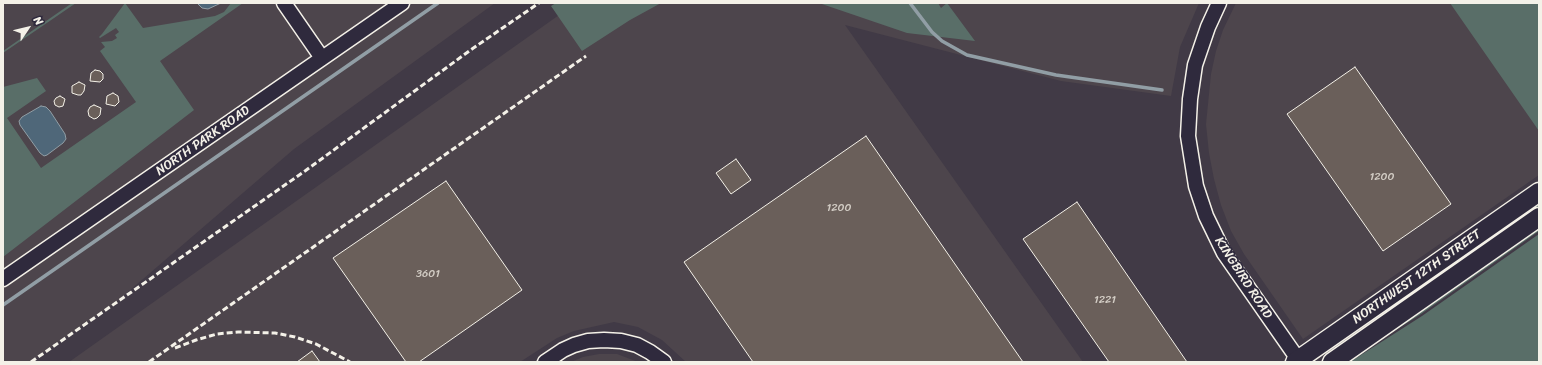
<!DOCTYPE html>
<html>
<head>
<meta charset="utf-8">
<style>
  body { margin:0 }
  #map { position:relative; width:1542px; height:365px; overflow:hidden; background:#413a46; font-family:Sriracha,sans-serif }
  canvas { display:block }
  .frame { position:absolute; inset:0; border:4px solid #f4f1e8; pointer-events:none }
  .north { position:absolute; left:8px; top:8px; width:40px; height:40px; -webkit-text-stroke:3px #2f2a3d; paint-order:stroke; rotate:55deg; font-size:11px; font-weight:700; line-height:16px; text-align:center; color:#f4f1e8 }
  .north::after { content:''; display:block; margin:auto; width:14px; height:18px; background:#f4f1e8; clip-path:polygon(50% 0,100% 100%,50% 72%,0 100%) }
</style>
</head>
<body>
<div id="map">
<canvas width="1542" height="365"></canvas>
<div class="frame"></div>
<div class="north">N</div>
</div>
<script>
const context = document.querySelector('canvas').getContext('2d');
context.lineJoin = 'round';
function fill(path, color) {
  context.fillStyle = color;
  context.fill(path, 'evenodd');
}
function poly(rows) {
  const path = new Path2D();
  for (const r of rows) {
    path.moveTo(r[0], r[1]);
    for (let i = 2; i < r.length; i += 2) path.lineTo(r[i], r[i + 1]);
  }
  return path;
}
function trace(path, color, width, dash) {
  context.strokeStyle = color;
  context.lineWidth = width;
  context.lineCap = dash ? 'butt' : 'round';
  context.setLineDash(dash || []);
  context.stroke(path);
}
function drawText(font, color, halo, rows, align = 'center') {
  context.font = font + ' Sriracha,sans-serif';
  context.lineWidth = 3.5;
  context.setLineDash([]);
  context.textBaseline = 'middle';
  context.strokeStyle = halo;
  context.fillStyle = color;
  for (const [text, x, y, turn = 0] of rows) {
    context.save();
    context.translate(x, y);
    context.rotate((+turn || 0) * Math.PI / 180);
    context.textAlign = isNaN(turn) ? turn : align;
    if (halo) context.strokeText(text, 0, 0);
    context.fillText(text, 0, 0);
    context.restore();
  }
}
const built = poly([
  [3,3,495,3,294,149,114,304,31,362,3,362],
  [576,3,1199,3,1180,47,1171,96,1061,81,845,25,1083,362,686,362,662,340,638,327,614,322,574,331,557,338,520,362,69,362],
  [1236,3,1539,3,1539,175,1303,339,1244,254,1231,231,1221,205,1214,179,1209,153,1206,124,1211,74,1216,51,1223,30],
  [599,354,617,354,638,362,571,362,583,357]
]);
const green = poly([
  [72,3,76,3,3,53,3,51],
  [125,3,143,28,215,16,224,12,231,3,243,3,160,61,194,110,3,257,3,87,37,78,46,91,7,118,41,168,136,102,100,51,105,47,101,42,112,41,117,38,115,35,119,32,116,28,100,38,99,37,102,34],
  [556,3,661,3,630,20,582,51,551,6],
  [819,3,938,3,941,8,947,3,975,41,907,33],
  [1450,3,1539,3,1539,131],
  [1539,200,1539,210,1436,282,1434,280,1458,258],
  [1539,225,1539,231,1421,314,1375,343],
  [1539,234,1539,362,1350,362,1422,316]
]);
const water = poly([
  [197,3,221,3,208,9,202,8,197,3],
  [41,106,46,107,50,111,65,134,66,139,63,143,47,155,44,156,40,153,20,125,19,121,22,117,41,106]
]);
const stream = poly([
  [910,3,932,32,942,41,967,55,1056,75,1162,90],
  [3,305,438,3]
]);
const building = poly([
  [1355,67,1451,204,1383,251,1287,114,1355,67],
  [95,70,100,71,103,74,103,79,100,82,90,81,91,73,95,70],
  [79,82,85,85,84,91,81,95,78,95,72,93,72,86,79,82],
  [113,93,118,96,119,102,115,106,106,104,107,96,113,93],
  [60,96,65,99,63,106,59,107,55,105,54,101,56,98,60,96],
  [94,105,101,108,100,115,97,118,94,119,89,116,88,111,90,107,94,105],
  [866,136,1023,362,753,362,684,262,866,136],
  [736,159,751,180,731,194,716,173,736,159],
  [446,181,522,290,419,362,406,362,333,258,446,181],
  [1077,202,1187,362,1109,362,1023,239,1077,202],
  [312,351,320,362,297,362,312,351]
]);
const minor = poly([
  [284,3,322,58],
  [1219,3,1208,27,1195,65,1190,99,1188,136,1196,186,1206,216,1224,253,1300,362],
  [3,279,402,3],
  [545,362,563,350,574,345,588,341,604,340,621,341,637,345,650,352,664,362]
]);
const major = poly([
  [1295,362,1539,192],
  [1332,362,1539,217]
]);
const rail = poly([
  [175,348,196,340,217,334,238,332,275,333,295,337,316,344,350,362],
  [31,362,305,171,472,49,539,3],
  [149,362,586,56]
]);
const numberNames = [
  ["1200",1382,177],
  ["1200",839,208],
  ["3601",428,274],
  ["1221",1105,300]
];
const streetNames = [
  ["NORTH PARK ROAD",203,141,-35],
  ["NORTHWEST 12TH STREET",1417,277,-35],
  ["KINGBIRD ROAD",1243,278,57]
];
fill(built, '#4d454c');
fill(green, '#596e68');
fill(water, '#4f6779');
trace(water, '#919ea5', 1);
trace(stream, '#919ea5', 3.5);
fill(building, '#6a5f5a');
trace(building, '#f4f1e8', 1);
trace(minor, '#f4f1e8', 17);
trace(major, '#f4f1e8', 21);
trace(minor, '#2f2a3d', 14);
trace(major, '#2f2a3d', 18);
trace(rail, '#f4f1e8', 3, [6, 3]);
drawText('11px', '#d2ccc4', null, numberNames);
drawText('13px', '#f4f1e8', '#2f2a3d', streetNames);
</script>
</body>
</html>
